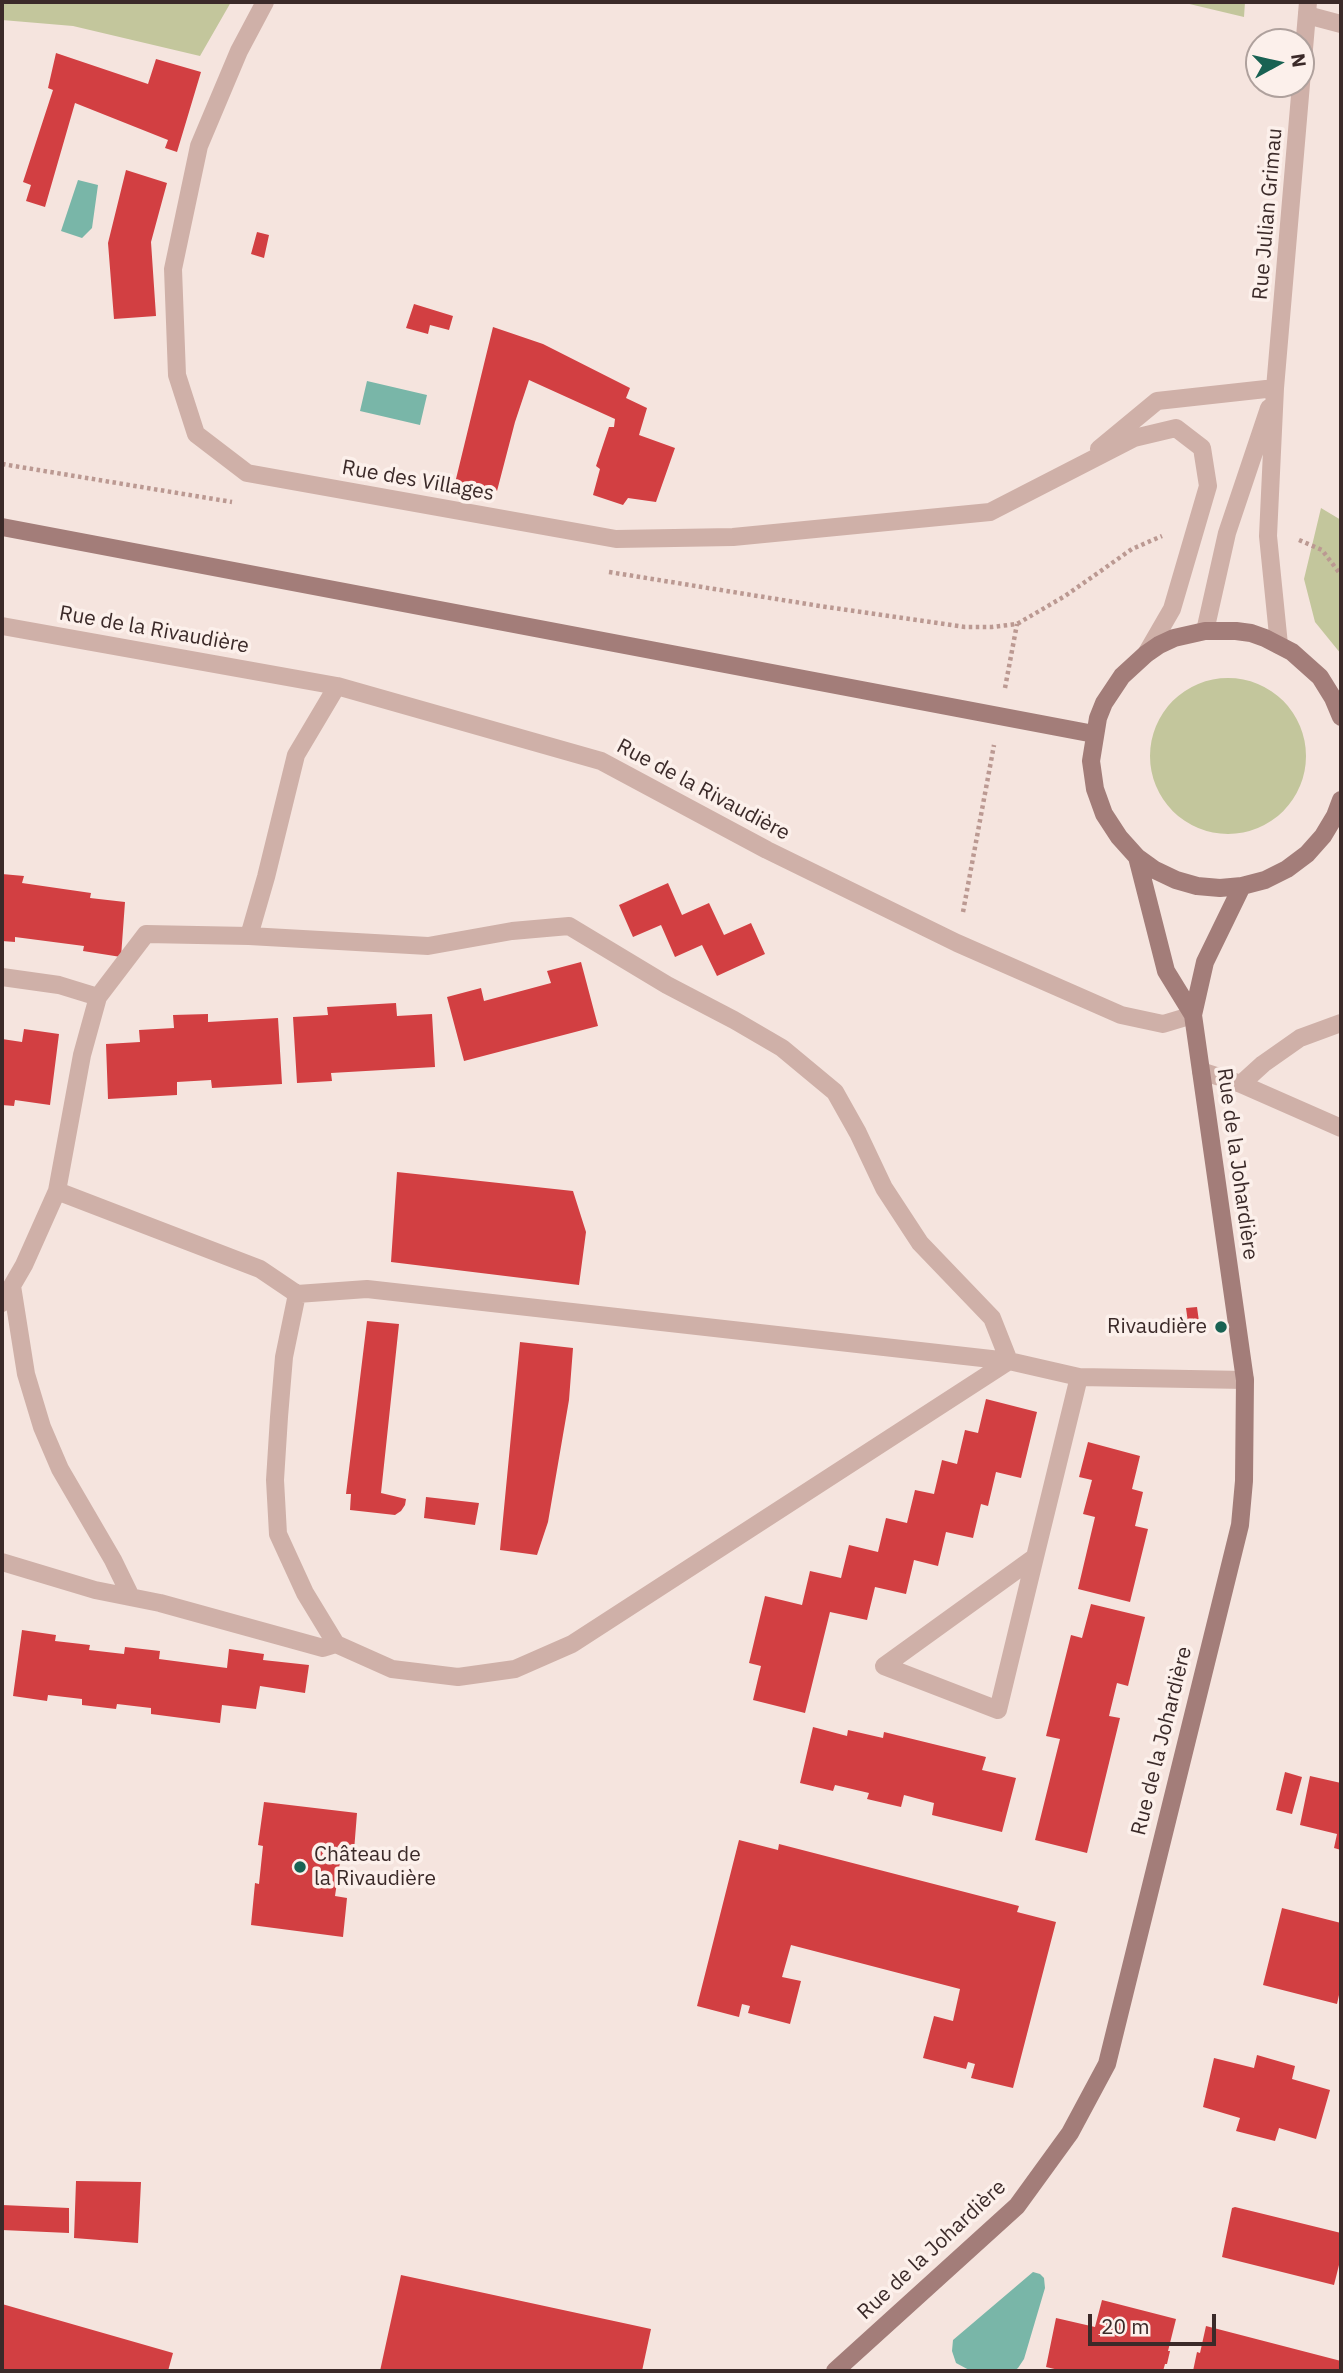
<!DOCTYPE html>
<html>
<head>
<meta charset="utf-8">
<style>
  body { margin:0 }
  #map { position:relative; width:1343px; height:2373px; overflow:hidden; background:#f5e4de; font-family:"IBM Plex Sans",sans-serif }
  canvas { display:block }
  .frame { position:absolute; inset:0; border:4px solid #3b2a29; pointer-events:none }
  .north { position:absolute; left:1245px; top:28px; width:70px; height:70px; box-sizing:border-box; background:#fcf0eb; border:2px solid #afa19d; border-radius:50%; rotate:82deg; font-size:19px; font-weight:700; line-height:28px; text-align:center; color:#3b2a29 }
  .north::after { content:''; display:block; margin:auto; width:24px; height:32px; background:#196253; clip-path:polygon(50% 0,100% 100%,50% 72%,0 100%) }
  .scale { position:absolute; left:1088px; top:2314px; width:128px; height:32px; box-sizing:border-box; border:4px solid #3b2a29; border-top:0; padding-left:9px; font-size:21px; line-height:24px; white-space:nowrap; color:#3b2a29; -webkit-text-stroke:5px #fcf0eb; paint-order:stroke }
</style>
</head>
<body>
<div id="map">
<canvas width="1343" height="2373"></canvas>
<div class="frame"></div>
<div class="north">N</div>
<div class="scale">20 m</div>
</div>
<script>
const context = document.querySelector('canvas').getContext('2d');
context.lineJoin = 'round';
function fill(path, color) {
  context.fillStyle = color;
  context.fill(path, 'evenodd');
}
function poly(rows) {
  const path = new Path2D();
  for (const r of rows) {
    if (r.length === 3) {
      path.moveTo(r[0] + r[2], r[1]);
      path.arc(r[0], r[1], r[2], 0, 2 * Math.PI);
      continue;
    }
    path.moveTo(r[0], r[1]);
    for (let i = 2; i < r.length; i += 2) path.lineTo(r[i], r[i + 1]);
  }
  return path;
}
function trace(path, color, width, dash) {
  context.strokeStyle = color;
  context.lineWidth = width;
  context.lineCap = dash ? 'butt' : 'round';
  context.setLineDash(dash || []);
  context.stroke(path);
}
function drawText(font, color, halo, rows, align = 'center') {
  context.font = font + ' "IBM Plex Sans",sans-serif';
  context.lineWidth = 7;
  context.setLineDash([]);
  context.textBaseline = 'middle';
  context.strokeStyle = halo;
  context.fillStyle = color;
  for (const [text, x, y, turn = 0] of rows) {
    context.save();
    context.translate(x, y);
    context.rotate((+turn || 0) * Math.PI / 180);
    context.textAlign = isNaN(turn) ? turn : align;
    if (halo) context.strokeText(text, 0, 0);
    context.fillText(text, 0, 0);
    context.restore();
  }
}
const green = poly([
  [2,2,231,2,200,56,73,26,2,20],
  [1181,2,1245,2,1244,17],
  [1321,508,1341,520,1341,654,1315,622,1304,579],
  [1228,756,78]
]);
const water = poly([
  [78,180,98,185,92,228,82,238,61,231],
  [367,381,427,395,420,425,360,411],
  [1033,2272,1040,2274,1044,2278,1045,2288,1024,2359,1018,2368,1014,2371,971,2371,956,2363,952,2351,953,2340]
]);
const building = poly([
  [56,53,148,84,156,59,201,72,177,152,165,148,168,140,75,103,45,207,26,201,31,185,23,182,53,90,48,88],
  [126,170,167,183,151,242,156,316,114,319,108,243],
  [257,232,269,235,264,258,251,254],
  [414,304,453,316,449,330,430,325,428,334,406,328],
  [493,327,543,344,630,388,626,398,647,408,639,435,675,448,656,502,628,498,623,505,593,495,600,469,596,466,609,427,614,427,615,419,529,380,515,422,497,491,455,483],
  [2,874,24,876,22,883,91,893,90,898,125,902,121,957,83,951,84,946,15,937,15,942,2,941],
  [668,883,682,915,709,903,724,935,751,923,765,954,717,976,702,945,675,957,661,925,633,937,619,905],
  [581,962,598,1026,464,1061,447,997,481,988,484,1001,551,983,547,971],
  [396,1003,397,1016,432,1014,435,1067,331,1073,332,1081,297,1083,293,1017,328,1015,327,1007],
  [208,1014,208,1022,278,1018,282,1084,212,1088,211,1080,177,1082,177,1095,108,1099,106,1044,140,1042,139,1030,174,1028,173,1015],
  [24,1029,59,1034,50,1105,15,1100,14,1106,2,1105,2,1039,22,1042],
  [397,1172,573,1191,586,1232,579,1285,391,1262],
  [1197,1307,1200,1329,1189,1330,1186,1308],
  [367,1321,399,1324,381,1493,406,1499,405,1505,401,1511,395,1515,350,1510,351,1494,346,1494],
  [520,1342,573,1348,569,1400,548,1522,537,1555,500,1550],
  [986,1399,1037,1412,1021,1478,996,1472,988,1506,981,1504,973,1538,946,1532,938,1566,914,1560,906,1594,875,1587,867,1620,830,1612,805,1713,753,1700,761,1666,749,1663,765,1596,802,1605,810,1571,841,1578,849,1545,878,1552,886,1518,907,1523,915,1490,934,1494,942,1460,957,1464,965,1430,978,1433],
  [1088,1442,1140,1456,1132,1489,1143,1492,1135,1526,1148,1529,1130,1602,1078,1589,1095,1517,1083,1514,1092,1480,1079,1477],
  [426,1497,479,1503,475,1525,424,1518],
  [1091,1604,1145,1617,1128,1686,1117,1683,1109,1716,1120,1718,1087,1853,1035,1840,1060,1739,1046,1736,1071,1635,1082,1638],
  [22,1630,56,1635,55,1641,90,1645,89,1650,124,1654,125,1647,160,1651,159,1659,227,1668,229,1649,264,1654,263,1660,309,1665,305,1693,260,1686,256,1709,222,1705,220,1723,151,1714,151,1708,117,1704,116,1709,82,1705,82,1699,48,1695,47,1701,13,1696],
  [813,1727,847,1736,848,1730,883,1738,884,1732,986,1757,982,1770,1016,1778,1002,1832,932,1815,934,1803,904,1795,901,1807,867,1799,869,1793,835,1785,833,1791,800,1783],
  [1285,1772,1302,1777,1292,1814,1276,1810],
  [1310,1776,1341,1783,1341,1850,1334,1848,1337,1834,1300,1825],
  [264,1802,357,1813,354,1851,342,1848,335,1896,347,1898,343,1937,251,1925,255,1883,259,1884,263,1846,258,1845],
  [739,1840,778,1850,779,1844,1019,1906,1017,1912,1056,1922,1013,2088,971,2078,975,2064,968,2062,966,2069,923,2058,934,2016,953,2021,960,1989,791,1945,782,1977,801,1981,790,2024,748,2013,750,2006,742,2004,739,2017,697,2006],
  [1282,1908,1341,1923,1341,1986,1337,2004,1263,1985],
  [1257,2055,1295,2066,1292,2079,1330,2090,1316,2139,1279,2128,1275,2141,1236,2131,1240,2118,1203,2107,1214,2058,1254,2068],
  [76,2181,141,2182,138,2243,74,2238],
  [2,2205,69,2208,69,2233,2,2230],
  [1235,2207,1341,2233,1341,2257,1334,2285,1222,2257,1232,2208],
  [401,2275,651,2329,642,2371,380,2371],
  [1102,2300,1176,2319,1168,2351,1170,2351,1167,2364,1165,2364,1163,2371,1063,2371,1046,2367,1056,2318,1095,2327],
  [2,2304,173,2353,168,2371,2,2371],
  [1206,2326,1341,2361,1341,2371,1193,2371,1197,2352,1200,2353]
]);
const path = poly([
  [2,464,232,502],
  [1299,540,1322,550,1341,575],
  [609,572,826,607,965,627,992,627,1017,624,1065,596,1132,549,1162,536],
  [1005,688,1017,624],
  [963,912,994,745]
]);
const lane = poly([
  [1307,15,1341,24],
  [1201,1071,1241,1084,1341,1128],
  [1241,1084,1263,1064,1300,1038,1341,1023]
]);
const street = poly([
  [265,2,239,51,199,146,173,269,177,375,196,434,247,473,616,539,733,537,990,512,1134,438,1176,428,1202,448,1208,486,1172,609,1146,654],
  [1099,449,1157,401,1275,388],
  [2,626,337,686,601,761,767,850,957,943,1121,1015,1163,1024,1193,1015],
  [1205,631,1227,533,1269,408],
  [1279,645,1268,536,1275,388,1308,2],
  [249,936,428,946,512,931,569,926,667,985,734,1020,782,1048,835,1092,858,1133,884,1188,920,1243,992,1318,1009,1361,572,1644,515,1669,458,1677,392,1669,336,1644,305,1593,278,1534,275,1480,279,1417,284,1357,297,1294],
  [2,977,59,985,98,997],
  [57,1191,260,1269,297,1294,367,1289,1009,1361,1079,1377],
  [12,1286,26,1374,42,1427,60,1469,113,1560,131,1597],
  [2,1303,24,1265,57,1191,82,1055,98,997,146,934,249,936,266,877,296,755,337,686],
  [1035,1557,884,1666,998,1710,1035,1557,1079,1377,1245,1380],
  [2,1562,95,1590,160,1603,323,1648,336,1644]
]);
const secondary = poly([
  [2,527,1094,734],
  [1341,717,1333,698,1320,677,1292,652,1265,638,1251,633,1236,631,1205,631,1174,638,1159,645,1146,654,1122,676,1104,703,1098,718,1091,761,1095,789,1104,814,1119,837,1137,857,1155,870,1176,880,1197,886,1220,888,1242,886,1265,880,1287,869,1307,854,1323,836,1335,816,1341,800],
  [1137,857,1166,971,1193,1015],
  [835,2371,1017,2206,1070,2133,1107,2064,1240,1525,1244,1481,1245,1380,1193,1015,1205,962,1242,886]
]);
const markers = [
  [1221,1327,7,"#196253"],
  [300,1867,7,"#196253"]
];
const streetNames = [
  ["Rue Julian Grimau",1268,214,-85],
  ["Rue des Villages",418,481,10],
  ["Rue de la Rivaudière",154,630,10],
  ["Rue de la Rivaudière",703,790,28],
  ["Rue de la Johardière",1237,1164,82],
  ["Rue de la Johardière",1162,1741,-76],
  ["Rue de la Johardière",932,2250,-43]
];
const poiNames = [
  ["Rivaudière",1207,1327],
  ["Château de",314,1855,"left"],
  ["la Rivaudière",314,1879,"left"]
];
fill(green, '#c3c69c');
fill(water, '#79b6a8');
fill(building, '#d23f42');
trace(path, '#bb9992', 4.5, [3.5, 3.5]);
trace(lane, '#cfb0a8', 18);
trace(street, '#cfb0a8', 18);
trace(secondary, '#a37d79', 18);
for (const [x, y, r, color] of markers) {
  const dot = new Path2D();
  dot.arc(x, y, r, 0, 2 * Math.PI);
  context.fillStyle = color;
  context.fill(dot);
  trace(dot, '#fcf0eb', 2.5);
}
drawText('21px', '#3b2a29', '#fcf0eb', streetNames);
drawText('21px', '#3b2a29', '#fcf0eb', poiNames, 'right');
</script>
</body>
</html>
